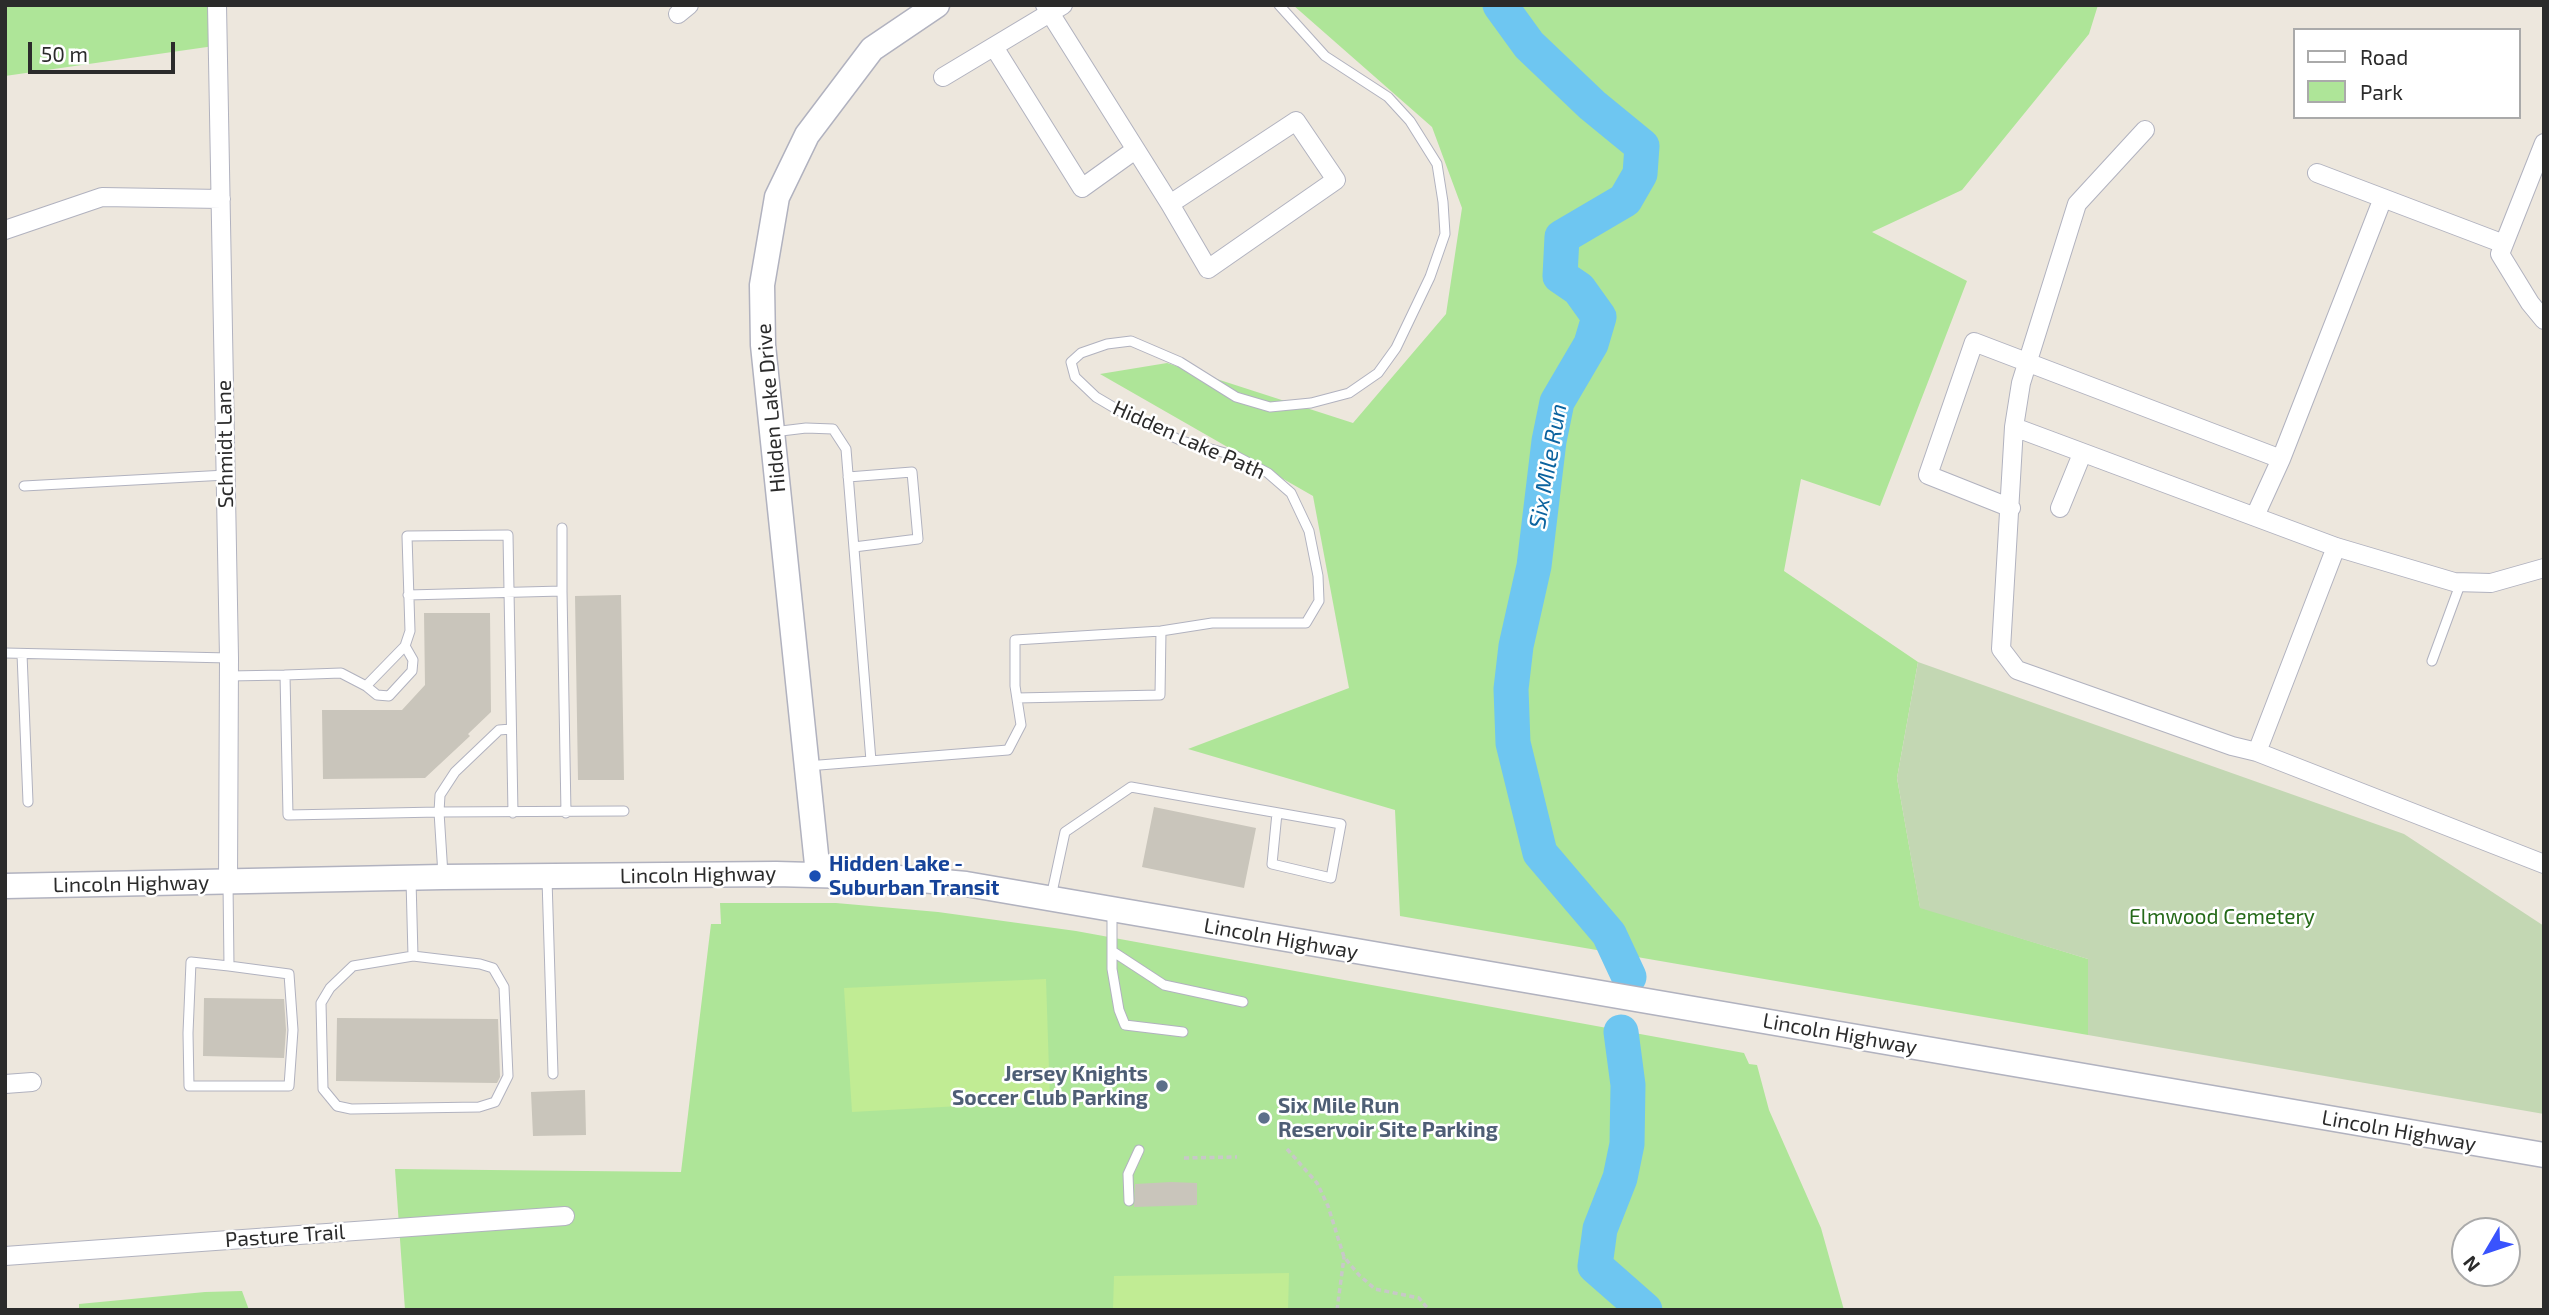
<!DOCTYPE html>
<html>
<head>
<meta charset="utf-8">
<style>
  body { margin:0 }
  #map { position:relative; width:2549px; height:1315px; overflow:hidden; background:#ede7dd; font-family:"Exo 2",sans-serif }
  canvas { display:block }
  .frame { position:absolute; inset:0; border:7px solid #2b2b2b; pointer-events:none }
  .legend { position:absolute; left:2293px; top:28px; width:228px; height:91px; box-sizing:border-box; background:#fff; border:2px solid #aaa; margin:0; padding:9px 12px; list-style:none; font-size:21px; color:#2b2b2b }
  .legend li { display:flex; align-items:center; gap:14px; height:35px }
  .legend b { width:35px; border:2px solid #aaa }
  .north { position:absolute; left:2451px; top:1217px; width:70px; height:70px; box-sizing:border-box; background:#fff; border:2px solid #aaa; border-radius:50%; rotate:231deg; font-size:19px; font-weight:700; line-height:28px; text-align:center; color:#2b2b2b }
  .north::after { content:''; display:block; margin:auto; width:24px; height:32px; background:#3953fd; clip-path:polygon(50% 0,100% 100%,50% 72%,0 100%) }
  .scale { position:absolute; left:28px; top:42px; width:147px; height:32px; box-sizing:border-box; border:4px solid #2b2b2b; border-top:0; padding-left:9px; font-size:21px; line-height:24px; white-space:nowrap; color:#2b2b2b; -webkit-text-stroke:5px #fff; paint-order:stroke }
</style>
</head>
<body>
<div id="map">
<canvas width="2549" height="1315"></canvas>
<div class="frame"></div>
<ul class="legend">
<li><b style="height:9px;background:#fff"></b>Road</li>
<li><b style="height:19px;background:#aee598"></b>Park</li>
</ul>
<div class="north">N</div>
<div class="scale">50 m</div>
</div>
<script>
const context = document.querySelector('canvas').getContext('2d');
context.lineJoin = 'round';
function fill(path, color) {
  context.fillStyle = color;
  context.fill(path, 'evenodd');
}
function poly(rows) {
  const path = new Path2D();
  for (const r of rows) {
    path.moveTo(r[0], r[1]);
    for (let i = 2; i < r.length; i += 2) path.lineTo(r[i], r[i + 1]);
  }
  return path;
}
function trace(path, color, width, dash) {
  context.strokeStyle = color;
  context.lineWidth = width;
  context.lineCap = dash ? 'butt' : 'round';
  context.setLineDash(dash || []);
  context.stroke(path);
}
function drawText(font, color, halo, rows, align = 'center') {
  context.font = font + ' "Exo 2",sans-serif';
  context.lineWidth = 5;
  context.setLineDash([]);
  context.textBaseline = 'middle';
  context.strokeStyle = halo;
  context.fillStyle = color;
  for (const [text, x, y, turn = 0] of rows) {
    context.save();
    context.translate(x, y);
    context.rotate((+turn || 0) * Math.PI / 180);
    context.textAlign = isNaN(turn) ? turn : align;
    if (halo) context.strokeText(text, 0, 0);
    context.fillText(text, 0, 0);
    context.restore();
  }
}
const green = poly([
  [5,5,214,5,214,46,5,76],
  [1293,5,2098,5,2089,34,1962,190,1872,232,1967,281,1880,506,1801,479,1784,571,1918,662,1897,778,1920,907,2088,959,2088,1035,1400,916,1395,810,1188,749,1349,688,1313,496,1100,374,1167,363,1353,423,1446,314,1462,208,1432,127],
  [720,903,836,903,938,912,1076,931,1744,1053,1749,1064,1757,1065,1769,1110,1821,1228,1844,1310,405,1310,395,1169,681,1172,711,924,721,924],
  [242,1291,249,1310,79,1310,79,1304,205,1292]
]);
const cemetery = poly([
  [1918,662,2404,834,2544,926,2544,1114,2088,1035,2088,959,1920,908,1897,778]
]);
const pitch = poly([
  [1046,979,1050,1101,852,1112,844,988],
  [1289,1273,1288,1310,1113,1310,1114,1276]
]);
const river = poly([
  [1500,5,1529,45,1592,105,1642,146,1640,174,1625,200,1562,237,1560,276,1579,289,1599,317,1591,344,1557,402,1549,441,1534,566,1516,646,1511,689,1513,743,1540,853,1609,934,1629,977],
  [1621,1032,1628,1085,1627,1144,1620,1178,1600,1229,1595,1266,1645,1310]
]);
const building = poly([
  [621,595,624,780,578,780,575,596],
  [424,613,490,613,491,712,468,734,470,736,425,778,323,779,322,710,402,710,425,685],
  [1154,807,1256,828,1244,888,1142,867],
  [204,998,284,999,286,1030,284,1058,203,1056],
  [337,1018,498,1019,500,1077,497,1083,336,1081],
  [585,1090,586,1135,533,1136,531,1092],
  [1171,1182,1197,1183,1197,1205,1134,1207,1135,1184]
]);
const path = poly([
  [1287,1149,1317,1183,1328,1206,1344,1257,1359,1275,1375,1289,1419,1298,1429,1310],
  [1184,1158,1237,1157],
  [1337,1310,1344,1257]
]);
const lane = poly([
  [773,432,806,428,833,429,846,449,871,761],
  [848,477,912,472,918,539,854,547],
  [24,486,226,475],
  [562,528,562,591],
  [408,595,562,591,566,813],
  [5,653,229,658],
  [22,654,28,802],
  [2432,661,2461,582],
  [285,675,341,673,366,686,405,646,410,631,407,536,508,535,513,813],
  [229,676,285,675,288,815,439,812,443,875],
  [366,686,377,695,389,696,412,671,413,660,405,646],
  [1017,698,1160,695,1161,631],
  [511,729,499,730,455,772,440,795,439,812,624,811],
  [807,766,1008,750,1021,725,1015,686,1015,640,1161,631,1212,623,1306,623,1319,601,1318,576,1309,531,1291,493,1268,473,1236,456,1182,441,1130,417,1096,397,1075,377,1071,362,1081,353,1107,344,1131,341,1180,362,1236,397,1270,407,1311,403,1349,393,1378,373,1396,348,1430,277,1445,234,1443,202,1437,164,1410,121,1388,97,1325,56,1279,5],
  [547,879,553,1074],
  [411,880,413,956,480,964,493,968,504,987,508,1076,495,1102,479,1107,351,1109,337,1106,323,1089,321,1003,330,988,353,966,413,956],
  [228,884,229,966,289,974,293,1030,289,1086,189,1086,188,1033,191,962,229,966],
  [1051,897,1065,832,1131,787,1341,824,1331,878,1272,864,1277,813],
  [1112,911,1112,969,1119,1010,1125,1025,1183,1032],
  [1112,951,1164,985,1243,1002],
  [1129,1201,1128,1174,1139,1150]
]);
const street = poly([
  [217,5,229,658,228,882],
  [1045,5,1170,204],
  [678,14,689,5],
  [994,47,1082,188,1135,150],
  [943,77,1063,5],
  [1296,121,1336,180,1208,269,1170,204,1296,121],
  [2145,130,2077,204,2021,383,2014,427,2336,547,2454,582,2491,583,2544,568],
  [2544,143,2500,254,2530,303,2544,320],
  [2317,173,2504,244],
  [5,230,102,197,221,199],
  [2014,427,2001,649,2017,670,2232,746,2257,752,2544,864],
  [2011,508,1928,475,1974,342,2281,459],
  [2060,508,2082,454],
  [2255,516,2281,459,2383,198],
  [2257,752,2336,547],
  [5,1084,32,1082],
  [5,1256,565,1216]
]);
const secondary = poly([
  [818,874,763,345,762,285,777,197,807,135,872,49,937,5],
  [5,886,443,877,776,874,887,877,966,884,2544,1155]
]);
const markers = [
  [815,876,7,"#1a4fb4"],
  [1162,1086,7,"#5c6f8a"],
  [1264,1118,7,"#5c6f8a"]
];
const streetNames = [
  ["Hidden Lake Drive",771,408,-95],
  ["Hidden Lake Path",1189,440,24],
  ["Schmidt Lane",225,444,-91],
  ["Lincoln Highway",698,875,-1],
  ["Lincoln Highway",131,884,-1],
  ["Lincoln Highway",1281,939,10],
  ["Lincoln Highway",1840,1034,10],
  ["Lincoln Highway",2399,1131,10],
  ["Pasture Trail",285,1236,-4]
];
const transitNames = [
  ["Hidden Lake -",829,864],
  ["Suburban Transit",829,888]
];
const parkNames = [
  ["Elmwood Cemetery",2222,917]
];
const serviceNames = [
  ["Jersey Knights",1148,1074],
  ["Soccer Club Parking",1148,1098],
  ["Six Mile Run",1278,1106,"left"],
  ["Reservoir Site Parking",1278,1130,"left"]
];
const waterNames = [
  ["Six Mile Run",1548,466,-80]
];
fill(green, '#aee598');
fill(cemetery, '#c3d7b3');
fill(pitch, '#c1ec94');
trace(river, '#6ec6f1', 35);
fill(building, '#c9c5bb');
trace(lane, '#b1b2bf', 11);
trace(street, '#b1b2bf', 20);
trace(secondary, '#b1b2bf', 27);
trace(path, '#c8c8c8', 3.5, [5, 3.5]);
trace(lane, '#fff', 9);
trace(street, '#fff', 18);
trace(secondary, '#fff', 24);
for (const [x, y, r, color] of markers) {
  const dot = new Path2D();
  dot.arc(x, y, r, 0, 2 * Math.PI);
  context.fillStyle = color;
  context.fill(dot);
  trace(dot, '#fff', 2.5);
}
drawText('21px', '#2b2b2b', '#fff', streetNames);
drawText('bold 21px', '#164399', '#fff', transitNames, 'left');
drawText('21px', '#256a19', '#fff', parkNames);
drawText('bold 21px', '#4e5e75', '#fff', serviceNames, 'right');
drawText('italic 23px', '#0b639f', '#fff', waterNames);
</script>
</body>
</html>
